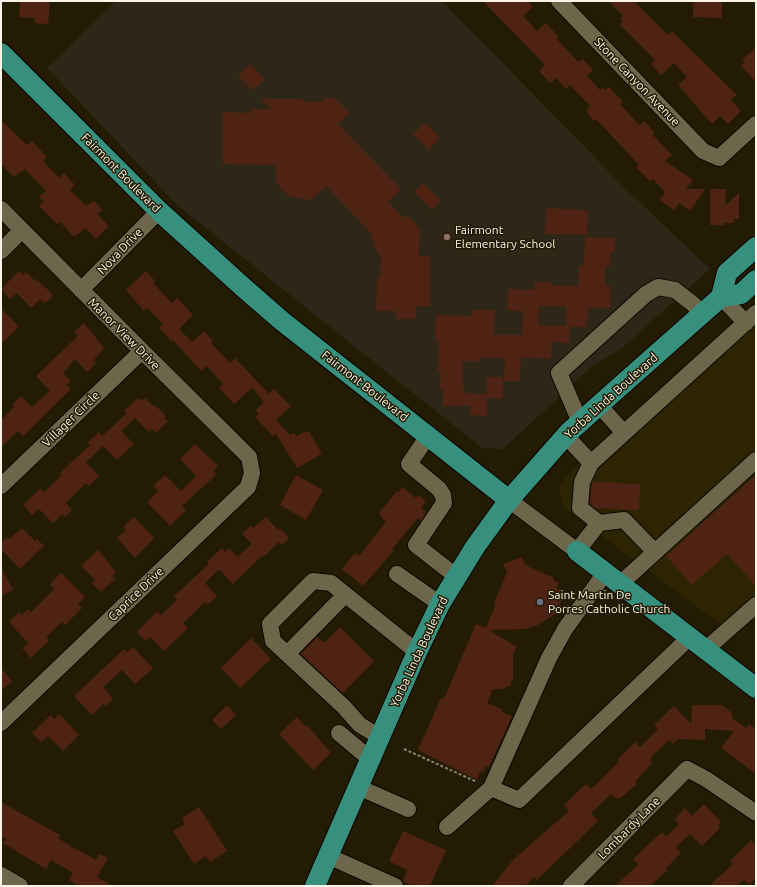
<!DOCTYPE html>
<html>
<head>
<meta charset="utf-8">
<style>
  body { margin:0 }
  #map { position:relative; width:757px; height:887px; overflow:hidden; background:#231c03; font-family:Ubuntu,sans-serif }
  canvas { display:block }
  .frame { position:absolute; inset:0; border:2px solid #f9f5e6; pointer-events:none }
</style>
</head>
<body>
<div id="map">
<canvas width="757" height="887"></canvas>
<div class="frame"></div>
</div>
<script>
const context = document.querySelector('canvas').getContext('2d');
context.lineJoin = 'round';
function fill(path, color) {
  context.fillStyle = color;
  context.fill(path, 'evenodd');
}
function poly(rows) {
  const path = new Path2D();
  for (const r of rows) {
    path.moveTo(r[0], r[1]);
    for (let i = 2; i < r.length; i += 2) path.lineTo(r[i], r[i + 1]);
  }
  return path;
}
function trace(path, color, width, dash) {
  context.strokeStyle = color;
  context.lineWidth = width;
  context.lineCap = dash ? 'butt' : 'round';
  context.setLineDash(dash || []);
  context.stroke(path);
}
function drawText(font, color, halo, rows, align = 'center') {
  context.font = font + ' Ubuntu,sans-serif';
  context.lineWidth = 3;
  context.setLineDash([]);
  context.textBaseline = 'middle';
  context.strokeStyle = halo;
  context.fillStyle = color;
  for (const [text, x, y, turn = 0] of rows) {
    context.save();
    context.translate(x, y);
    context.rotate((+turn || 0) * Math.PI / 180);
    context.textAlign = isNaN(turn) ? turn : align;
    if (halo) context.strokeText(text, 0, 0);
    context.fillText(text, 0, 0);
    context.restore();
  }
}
const built = poly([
  [756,303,756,616,735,635,563,507,559,485,579,464]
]);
const education = poly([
  [116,1,442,1,628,191,710,269,622,348,590,368,503,449,482,448,177,205,47,68]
]);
const building = poly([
  [20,1,50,1,48,24,34,23,35,18,19,17],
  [483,1,528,1,533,7,523,16,537,31,546,23,559,37,557,39,578,62,583,59,593,70,587,76,600,90,603,87,605,90,609,87,623,102,620,104,639,125,644,121,654,132,652,134,672,155,665,161,693,180,686,189,705,189,690,211,679,203,674,210,660,200,665,192,653,179,650,181,636,167,639,165,596,119,594,121,586,111,590,106,570,85,566,89,556,78,550,83,539,71,545,65],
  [609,1,634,1,668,35,672,31,737,95,731,100,741,111,728,124,720,116,712,124,678,85,687,77,674,63,661,75,651,64,655,60,620,25,623,22,620,19,623,16],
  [693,1,722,1,722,18,693,17],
  [756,47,756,82,741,66,745,62,742,60],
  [250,64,265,79,253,90,238,76],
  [323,98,335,98,350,113,338,124,401,189,388,202,404,218,407,215,420,228,419,256,430,256,430,306,416,306,416,319,396,319,396,311,376,311,377,278,380,278,381,258,374,246,371,233,326,186,311,200,291,197,281,189,276,181,276,165,223,164,223,112,251,113,251,109,271,109,261,99,303,99,303,101,322,102],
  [1,120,27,145,32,141,47,157,43,161,59,178,64,173,75,185,70,190,86,206,94,201,102,210,97,214,109,226,96,239,86,228,74,237,60,222,57,224,39,206,44,201,39,197,46,191,25,169,14,177,1,164],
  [425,123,440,138,429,150,413,134],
  [423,183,441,201,432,210,414,192],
  [710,189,726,189,725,206,739,193,739,219,734,219,734,223,724,223,724,225,710,225],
  [546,208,588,210,587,235,545,234],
  [585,237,615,238,615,252,610,252,610,266,605,266,605,286,610,286,610,308,588,308,587,327,570,327,569,343,552,342,551,359,521,357,520,381,504,381,505,358,480,358,480,361,463,361,463,389,465,389,465,393,487,394,487,377,503,377,503,399,487,398,487,416,470,415,470,406,443,406,443,389,440,389,441,372,438,372,439,341,435,341,436,315,472,316,473,310,495,310,494,335,522,335,523,311,507,310,508,289,534,290,535,282,551,282,551,285,578,286,579,266,584,266],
  [539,306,566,307,566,326,538,325],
  [19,271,23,275,26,272,35,281,36,279,46,288,53,295,49,300,44,303,40,299,31,308,17,293,10,299,1,289],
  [146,271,155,281,153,283,172,303,177,298,193,315,179,329,192,342,204,331,213,341,211,343,230,363,235,358,269,394,274,389,291,406,276,420,290,435,294,433,296,436,306,431,307,433,309,431,322,454,297,468,276,434,273,436,255,417,259,414,255,411,264,402,252,388,234,404,219,388,223,384,207,366,201,371,173,340,172,342,159,328,163,324,147,308,144,311,126,290],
  [1,308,19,327,1,344],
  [84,323,104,348,94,360,96,363,87,372,75,359,63,373,71,381,67,385,71,389,23,436,18,431,1,447,1,420,14,407,12,405,21,396,32,407,50,391,36,376,78,336,74,332],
  [138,398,141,401,145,398,153,406,155,405,166,416,164,418,168,421,156,433,152,429,149,432,135,418,121,431,134,444,117,460,103,446,86,462,99,476,89,486,86,483,66,503,72,510,65,517,62,514,53,523,39,509,32,515,23,505,41,488,44,492,61,476,59,474,90,445,88,442,99,432,102,436,126,414,124,411],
  [195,444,218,466,213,471,217,474,182,506,186,510,170,526,147,502,158,491,153,486,165,475,181,491,196,476,180,459],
  [296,475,323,490,306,520,280,505],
  [756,475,756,586,727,554,692,585,666,556],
  [592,482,640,484,639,510,596,508,590,504],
  [402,487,416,498,418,495,426,501,421,508,426,512,421,521,418,518,392,549,394,550,363,586,342,569,355,553,359,556,386,522,380,516,381,515,379,513,397,491,399,492],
  [134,517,154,538,135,558,117,538,126,530,123,527],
  [266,517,278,530,280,528,289,538,282,545,279,542,263,557,262,556,233,584,219,569,205,583,217,596,207,605,205,602,183,623,188,628,164,651,150,637,145,641,137,632,157,611,161,615,177,600,174,596,209,564,207,562,222,548,225,552,229,548,237,557,252,544,242,534,251,526,253,528],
  [22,528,35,541,37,539,44,546,20,569,1,549,1,543,7,537,9,539],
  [98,550,116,572,112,576,115,579,101,592,92,583,95,580,81,566],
  [522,557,525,565,554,578,553,580,559,583,556,588,563,591,562,594,565,595,557,609,560,611,536,626,524,629,489,630,517,647,513,654,513,680,511,680,511,685,502,689,493,689,487,703,503,710,502,712,512,716,489,767,486,766,483,773,480,772,477,780,418,750,441,698,444,699,476,624,486,628,496,604,494,603,507,572,503,564],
  [1,567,13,590,1,596],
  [61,573,85,597,78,604,82,608,65,625,62,622,46,637,49,641,31,658,22,648,28,643,9,622,19,612,22,615,28,609,31,612,54,589,50,584],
  [340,627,374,661,343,693,301,654,317,637,324,643],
  [251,638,271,659,240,688,221,668],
  [133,647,153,668,135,684,122,670,103,687,113,699,105,706,103,704,92,715,74,696,124,649,127,652],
  [1,668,12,681,1,691],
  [227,705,236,715,221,729,212,720],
  [692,705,722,705,732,713,732,718,746,728,749,724,756,729,756,774,721,748,734,731,705,729,705,740,678,739,673,744,669,740,650,758,652,763,635,782,637,784,619,799,618,797,616,799,611,794,591,813,598,821,537,880,534,877,526,886,492,886,514,859,569,811,564,805,586,784,591,789,619,762,617,760,635,742,640,747,658,729,654,725,674,706,691,724],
  [59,714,79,735,63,751,48,736,41,742,32,733,51,715,54,719],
  [297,717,306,727,307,725,331,753,313,770,279,734],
  [1,802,60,835,58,838,78,851,79,850,96,860,100,854,108,858,97,877,113,886,78,886,69,880,73,873,51,860,46,869,3,843,6,839,1,836],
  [704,804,721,822,718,826,720,828,702,846,690,834,676,847,681,853,666,868,668,870,650,886,615,886,638,865,633,859,662,832,666,837,679,824,675,819,685,808,692,816],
  [199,807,227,851,210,862,206,856,194,864,173,831,185,824,182,818],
  [403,831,446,850,430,886,413,886,403,882,407,870,389,861],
  [751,840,756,846,756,878,749,885,744,880,737,886,709,886,733,864,730,861]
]);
const path = poly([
  [404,749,477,782]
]);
const minor = poly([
  [559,1,703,151,719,158,756,124],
  [1,209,142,351,249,457,252,473,248,487,1,723],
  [1,251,22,230],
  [81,290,159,211],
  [721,297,746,323],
  [599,405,624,433],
  [580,422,559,373,646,294,658,287,675,290,693,304,702,314],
  [428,436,409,464,439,489,443,495,444,503,416,545,457,577],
  [566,436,591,463],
  [1,486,142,351],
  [509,500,577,551,599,523],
  [655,552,624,520,599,523,580,508,582,482,591,463,756,313],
  [397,574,440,604],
  [620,584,756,460],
  [705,650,756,605],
  [287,654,345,595],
  [339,733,370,759],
  [380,737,360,725,344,707,273,641,270,624,313,581,331,583,417,652],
  [358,787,408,809],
  [491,788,519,800,689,638],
  [447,827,491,788,549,658,565,629,605,573],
  [328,856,395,886],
  [1,875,20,886],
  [571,886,687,769,706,779,756,813]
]);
const major = poly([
  [1,53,159,211,244,288,282,321,509,500],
  [721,297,727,273,756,247],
  [577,551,756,688],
  [315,886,417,652,440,604,475,547,509,500,568,433,607,398,721,297,741,294,756,280]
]);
const markers = [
  [447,237,4,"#8d6e63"],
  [540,602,4,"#6b7280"]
];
const streetNames = [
  ["Stone Canyon Avenue",637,82,46],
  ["Fairmont Boulevard",121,173,45],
  ["Nova Drive",120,251,-46],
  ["Manor View Drive",124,334,45],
  ["Fairmont Boulevard",365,386,38],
  ["Yorba Linda Boulevard",611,396,-42],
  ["Villager Circle",71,419,-44],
  ["Caprice Drive",136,594,-44],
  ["Yorba Linda Boulevard",419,652,-65],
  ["Lombardy Lane",629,828,-45]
];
const poiNames = [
  ["Fairmont",455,230],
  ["Elementary School",455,244],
  ["Saint Martin De",548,595],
  ["Porres Catholic Church",548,609]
];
fill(built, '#2d2402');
fill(education, '#2e2616');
fill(building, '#4e2314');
trace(minor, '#0c0600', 18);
trace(major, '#0c0600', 22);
trace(path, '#8b8671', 2, [3, 2]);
trace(minor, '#6d664b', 16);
trace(major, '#378f7d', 20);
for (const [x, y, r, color] of markers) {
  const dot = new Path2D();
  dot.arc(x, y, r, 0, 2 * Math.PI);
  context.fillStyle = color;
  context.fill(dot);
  trace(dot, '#231c03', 1.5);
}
drawText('12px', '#f9f5e6', '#231c03', streetNames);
drawText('12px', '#f9f5e6', '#231c03', poiNames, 'left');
</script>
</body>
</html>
